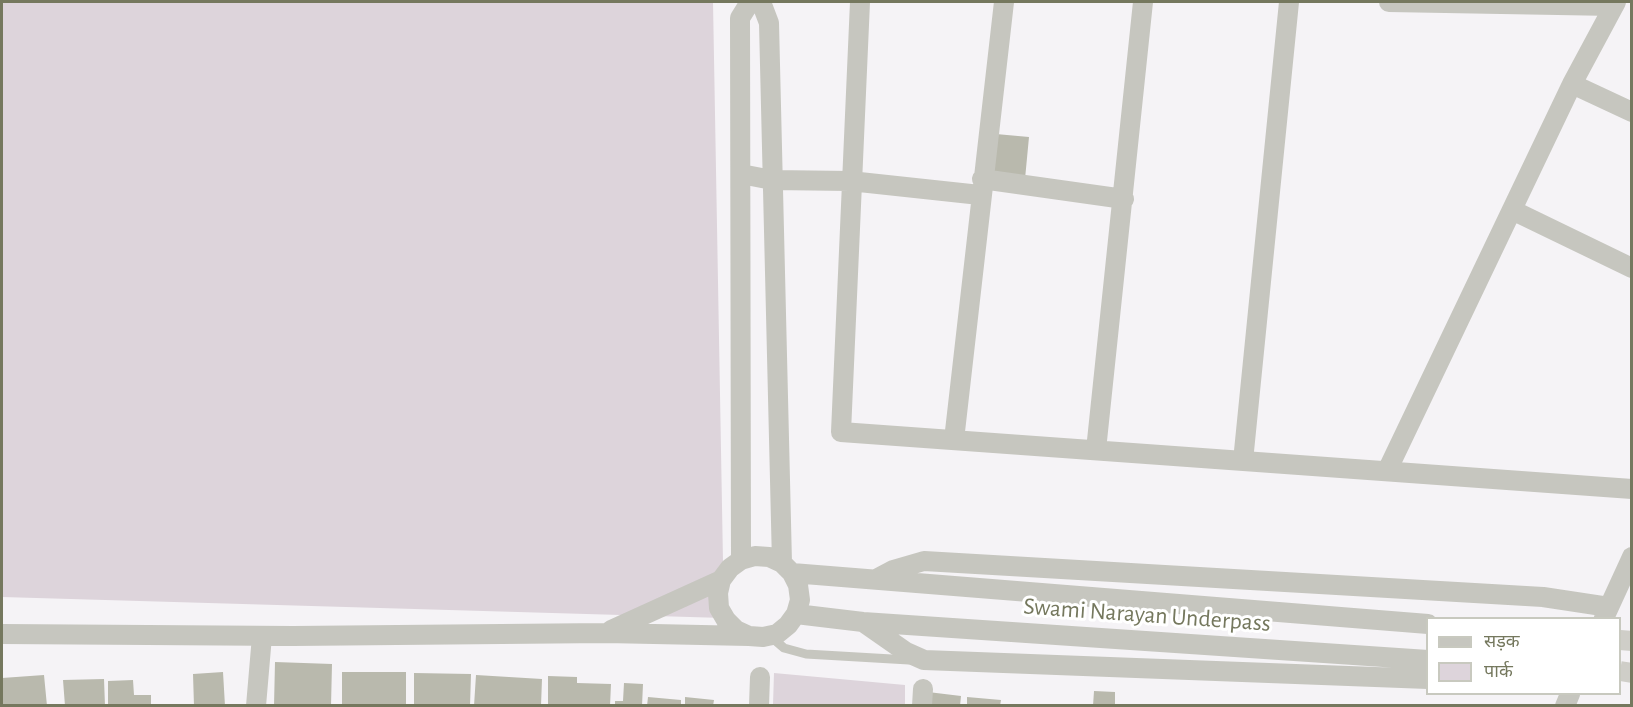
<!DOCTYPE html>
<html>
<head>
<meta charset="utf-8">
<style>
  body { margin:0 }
  #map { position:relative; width:1633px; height:707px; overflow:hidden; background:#f5f3f6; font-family:"Alegreya Sans","Noto Sans Devanagari",sans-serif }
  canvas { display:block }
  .frame { position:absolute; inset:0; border:3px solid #75785e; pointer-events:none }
  .legend { position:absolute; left:1426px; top:617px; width:195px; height:78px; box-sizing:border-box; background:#fff; border:2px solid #c8c9bf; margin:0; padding:8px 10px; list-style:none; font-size:18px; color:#75785e }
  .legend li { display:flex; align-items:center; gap:12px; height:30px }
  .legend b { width:30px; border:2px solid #c8c9bf }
</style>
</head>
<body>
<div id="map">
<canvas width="1633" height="707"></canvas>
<div class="frame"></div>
<ul class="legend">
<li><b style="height:8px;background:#c6c6bf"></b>सड़क</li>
<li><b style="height:16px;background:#ddd4db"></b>पार्क</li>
</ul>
</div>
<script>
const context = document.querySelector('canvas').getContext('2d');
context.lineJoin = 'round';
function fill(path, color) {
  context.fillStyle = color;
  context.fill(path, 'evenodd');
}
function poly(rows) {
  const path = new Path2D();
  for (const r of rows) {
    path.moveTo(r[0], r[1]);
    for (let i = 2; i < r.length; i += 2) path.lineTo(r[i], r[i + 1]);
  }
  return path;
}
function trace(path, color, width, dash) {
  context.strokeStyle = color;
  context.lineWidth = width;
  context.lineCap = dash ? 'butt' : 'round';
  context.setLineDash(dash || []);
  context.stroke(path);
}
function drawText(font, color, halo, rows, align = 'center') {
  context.font = font + ' "Alegreya Sans",sans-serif';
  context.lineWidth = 6;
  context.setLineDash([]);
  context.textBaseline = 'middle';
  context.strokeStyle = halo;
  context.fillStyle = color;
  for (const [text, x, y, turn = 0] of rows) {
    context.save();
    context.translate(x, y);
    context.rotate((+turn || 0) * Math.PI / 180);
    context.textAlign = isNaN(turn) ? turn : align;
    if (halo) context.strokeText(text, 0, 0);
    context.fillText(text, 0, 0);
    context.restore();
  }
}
const green = poly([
  [2,2,713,2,724,618,2,597],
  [774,673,905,685,905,705,773,705]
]);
const building = poly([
  [996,134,1029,137,1025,179,992,176],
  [275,662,332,664,331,706,274,706],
  [223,672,225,706,194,706,193,674],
  [342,672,406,672,406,706,342,706],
  [414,673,471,674,470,706,414,706],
  [44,675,47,706,2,706,2,678],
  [476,675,542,679,541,706,474,706],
  [548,676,577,677,577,683,611,684,610,706,548,706],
  [104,679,105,706,65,706,63,680],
  [133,680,134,695,151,695,151,706,108,706,108,681],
  [624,683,643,684,642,706,615,706,615,701,623,701],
  [1094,691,1115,692,1115,706,1093,706],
  [928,692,961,696,960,706,927,706],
  [648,697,681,700,681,706,647,706],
  [685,697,714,700,713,706,685,706],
  [967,697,1001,700,1000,706,967,706]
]);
const minorTunnel = poly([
  [1620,640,1632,641],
  [1620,671,1632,673]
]);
const service = poly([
  [770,636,784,648,806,654,909,660]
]);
const minor = poly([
  [761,2,769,23,782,563],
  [860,2,841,432,1632,489],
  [1389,2,1614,6],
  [1572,84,1632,112],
  [741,174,772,180,850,181,980,195],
  [982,179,1124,199],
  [1512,210,1632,268],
  [954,440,1004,2],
  [1096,450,1143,2],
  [1243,461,1289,2],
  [1387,471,1572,84,1616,2],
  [741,560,740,18,750,2],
  [792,573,798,585,800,600,796,614,788,625,777,634,763,637,749,636,736,630,726,620,719,608,718,593,721,580,730,568,741,560,755,556,769,557,782,563,792,573,1428,624],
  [876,579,893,570,924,561,1543,597,1609,607],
  [796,614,863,622,1428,660],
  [1604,618,1632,557],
  [863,622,906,652,924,660,1428,679],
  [611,630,721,580],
  [2,634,293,636,606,633,749,636],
  [256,706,262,636],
  [759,706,760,677],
  [922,706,923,689],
  [1565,706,1570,694]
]);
const streetNames = [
  ["Swami Narayan Underpass",1147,615,4]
];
fill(green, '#ddd4db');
fill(building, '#b9b9ad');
trace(minorTunnel, '#cfcec8', 20, [20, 10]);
trace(service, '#c6c6bf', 9);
trace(minor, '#c6c6bf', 20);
drawText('24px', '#75785e', '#fff', streetNames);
</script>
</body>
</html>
